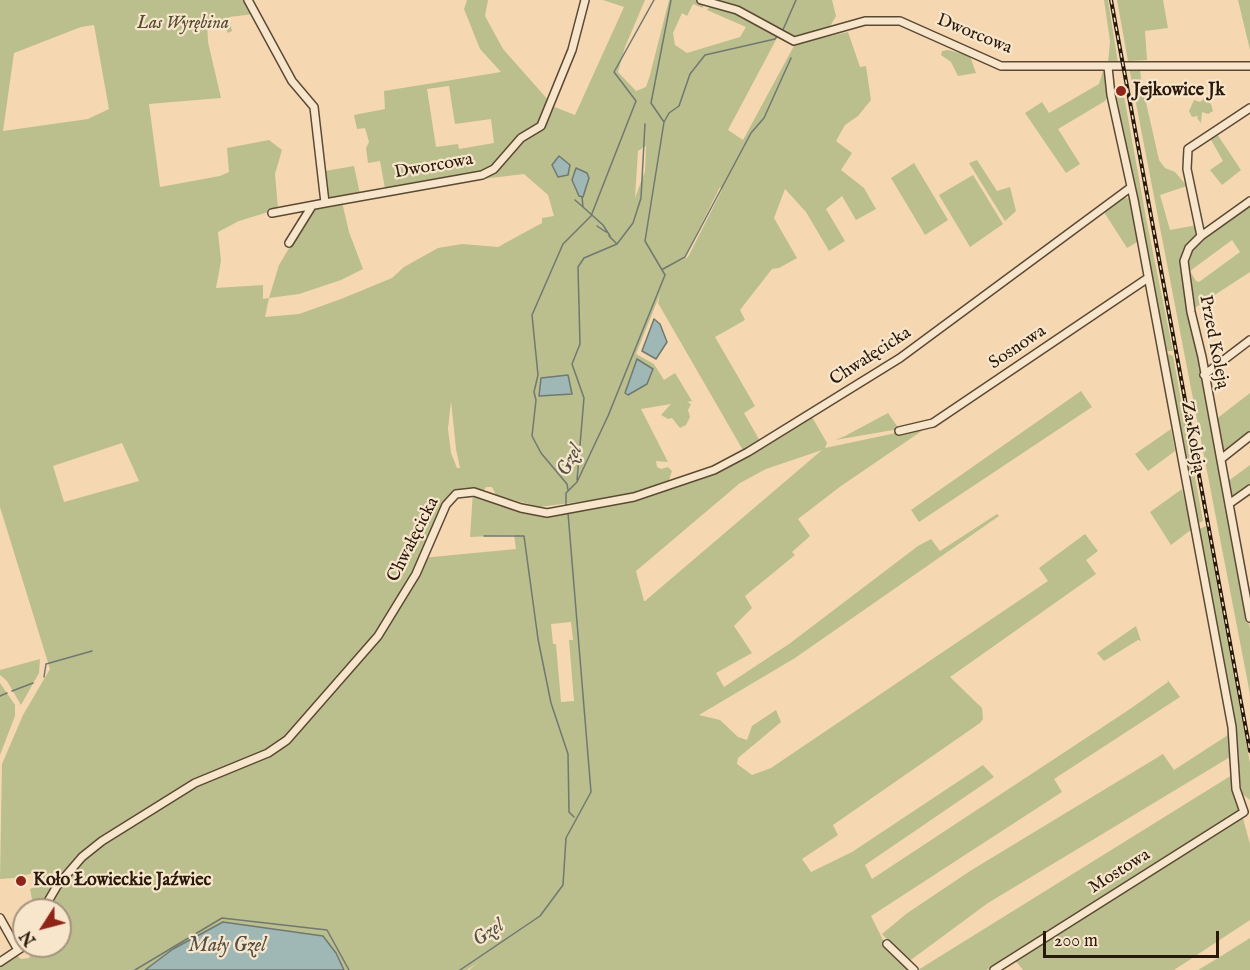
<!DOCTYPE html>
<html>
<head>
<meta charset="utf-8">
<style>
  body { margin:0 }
  #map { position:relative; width:1250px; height:970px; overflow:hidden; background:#f5d8b1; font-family:"IM FELL English",serif }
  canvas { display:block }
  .north { position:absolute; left:12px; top:898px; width:60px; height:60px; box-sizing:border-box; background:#f8e6cc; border:2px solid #a5947e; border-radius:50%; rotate:234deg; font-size:16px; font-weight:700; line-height:24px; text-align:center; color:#29190a }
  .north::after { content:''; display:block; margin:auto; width:21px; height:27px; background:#8f2418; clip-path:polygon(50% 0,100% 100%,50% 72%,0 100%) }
  .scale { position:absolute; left:1043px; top:931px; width:176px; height:27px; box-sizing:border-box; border:3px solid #29190a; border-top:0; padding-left:8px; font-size:18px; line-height:21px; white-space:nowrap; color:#29190a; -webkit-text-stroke:4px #f8e6cc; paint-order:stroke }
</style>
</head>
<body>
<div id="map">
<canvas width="1250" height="970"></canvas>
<div class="north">N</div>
<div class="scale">200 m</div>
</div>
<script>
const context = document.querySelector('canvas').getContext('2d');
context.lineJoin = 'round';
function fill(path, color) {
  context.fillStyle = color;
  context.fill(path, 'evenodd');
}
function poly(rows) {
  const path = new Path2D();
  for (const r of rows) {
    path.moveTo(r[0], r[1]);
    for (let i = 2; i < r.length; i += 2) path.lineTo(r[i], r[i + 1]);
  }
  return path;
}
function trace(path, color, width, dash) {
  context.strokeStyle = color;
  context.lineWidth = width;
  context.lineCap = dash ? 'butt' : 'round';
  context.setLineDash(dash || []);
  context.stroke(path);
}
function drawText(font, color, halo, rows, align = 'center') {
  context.font = font + ' "IM FELL English",serif';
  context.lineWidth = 4.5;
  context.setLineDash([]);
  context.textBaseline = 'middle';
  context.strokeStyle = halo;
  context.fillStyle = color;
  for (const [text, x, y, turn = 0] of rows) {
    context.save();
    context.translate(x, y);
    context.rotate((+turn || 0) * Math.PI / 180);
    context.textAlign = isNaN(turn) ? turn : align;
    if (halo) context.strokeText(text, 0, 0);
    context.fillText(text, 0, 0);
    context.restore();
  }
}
const green = poly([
  [0,0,246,0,254,14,229,17,232,31,228,33,219,18,207,20,208,42,221,98,149,104,160,187,220,176,229,172,227,148,269,140,282,150,275,174,278,209,239,221,218,232,221,261,216,288,263,285,263,299,269,298,279,265,313,208,342,202,349,232,363,269,341,280,299,294,269,298,265,317,299,314,341,299,392,278,404,267,438,248,462,244,498,247,542,223,542,218,554,216,548,195,524,174,482,179,494,171,516,146,544,125,552,106,575,115,624,7,603,0,645,0,625,47,618,72,636,91,646,87,650,75,669,0,697,0,703,4,703,8,693,4,687,16,682,13,673,33,675,45,687,53,740,37,746,27,707,10,710,6,735,11,778,36,728,130,743,140,795,44,848,32,860,67,866,66,871,100,858,116,845,125,836,141,852,153,841,170,864,188,876,209,856,220,842,196,826,209,845,241,829,251,806,212,785,189,774,218,797,258,779,268,772,269,740,310,745,320,715,337,755,406,744,413,760,441,744,452,658,303,660,294,636,354,654,364,664,380,675,373,692,401,687,402,691,404,688,410,690,417,686,425,680,428,672,418,668,419,661,415,671,404,641,409,668,462,656,461,657,467,661,469,668,467,672,471,668,483,625,496,539,507,496,495,492,487,486,487,483,492,464,490,455,493,422,558,516,549,514,535,470,537,473,492,544,514,603,505,733,463,812,417,827,443,825,448,929,426,841,486,798,519,810,536,792,552,795,555,745,596,752,608,734,626,752,653,716,673,724,687,789,644,918,546,931,539,940,551,997,514,999,516,795,658,699,715,720,720,738,737,747,740,752,726,776,710,781,722,738,758,737,764,752,775,771,768,1048,581,1039,568,1085,534,1098,551,1086,560,1096,574,950,677,982,708,983,719,980,723,833,825,838,835,802,859,811,872,852,852,983,765,994,777,865,865,872,879,1130,709,1168,682,1167,679,1180,697,1054,779,1062,792,871,916,886,946,911,970,469,970,479,962,467,970,344,970,223,922,173,949,145,970,0,970,0,964,15,954,21,959,29,958,34,946,60,946,60,910,34,910,30,889,37,886,33,873,15,878,0,879,2,764,23,715,50,669,0,507],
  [94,25,109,109,88,119,3,131,14,53,81,27],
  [646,146,645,171,635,198,638,151],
  [720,187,722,190,688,257,663,269,685,257],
  [568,375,572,394,538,396],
  [451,401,456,449,460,468,457,468,451,453,448,429],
  [122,443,139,481,64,502,53,466],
  [822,450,645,601,644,601,636,571,740,483,766,469],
  [571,622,573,640,569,640,574,701,561,702,556,644,553,644,551,624],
  [467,0,488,0,485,16,503,49,549,101,541,121,512,141,493,166,477,174,385,189,380,161,368,163,366,148,369,142,365,128,357,129,354,115,385,109,384,91,501,72,480,49,464,9],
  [449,86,455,124,491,119,494,143,459,149,458,144,436,147,427,89],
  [710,0,832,0,836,16,829,28,805,37,796,36,779,31,734,5],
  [1104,0,1108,0,1118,63,1108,63,1110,41],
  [1117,0,1163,0,1168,28,1145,31,1147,60,1128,61],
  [1238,0,1250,0,1250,50],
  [948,50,970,56,976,73,958,76,951,62,941,55,942,51],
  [1129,67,1140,67,1141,80,1159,160,1165,168,1175,172,1187,186,1160,195,1170,230,1197,225,1199,236,1186,246,1182,262,1250,629,1250,694],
  [1103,71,1110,92,1105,101,1058,129,1080,164,1066,173,1025,113,1042,102,1049,113,1099,84],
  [1124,96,1147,223,1173,351,1168,351,1162,347,1115,98],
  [1204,99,1211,104,1213,111,1208,114,1202,112,1201,123,1197,118,1198,116,1192,117,1189,111,1194,100,1200,102],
  [1217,134,1241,170,1222,185,1210,170,1223,161,1210,138],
  [977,160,997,191,1010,187,1016,211,1005,221,969,163],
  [914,163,948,220,925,235,891,178],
  [354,166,360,194,328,199,325,171],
  [973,175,1003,224,970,247,939,195],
  [1123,197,1131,199,1139,241,1127,248,1104,212],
  [1250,204,1250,272,1193,309,1189,292,1189,253,1196,243],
  [1232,240,1240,252,1199,282,1196,281,1190,271],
  [1164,352,1173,356,1203,521,1197,524],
  [1081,391,1092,407,919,522,911,510],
  [1250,393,1250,435,1223,456,1215,420],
  [888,413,899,429,835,440,845,436],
  [1171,429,1175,451,1148,471,1135,454],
  [1250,465,1250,486,1231,498,1227,482],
  [1182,489,1192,529,1171,545,1150,512],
  [1206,526,1250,763,1250,800,1242,794,1229,697,1197,530],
  [1136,626,1141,641,1138,640,1104,661,1097,653],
  [40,659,39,673,21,705,7,681,0,675,0,670],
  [0,683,15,705,15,716,0,755],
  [1228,735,1230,757,988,903,908,962,882,934,906,914,970,871,1163,754,1174,770],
  [1232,775,1239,810,987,970,918,970],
  [1242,815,1250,844,1250,920,1174,970,1023,970,1014,959],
  [1250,938,1250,970,1198,970,1218,958]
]);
const water = poly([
  [559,156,570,165,568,175,558,177,552,165,559,156],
  [576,168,587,173,589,178,583,197,579,196,572,180,576,168],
  [654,319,660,324,667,342,656,359,642,351,654,319],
  [637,359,653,369,647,384,628,395,625,393,637,359],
  [568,375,572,394,539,396,541,378,568,375],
  [223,922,323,936,336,953,344,970,145,970,173,949,223,922]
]);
const stream = poly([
  [782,32,796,0],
  [664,122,651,103,671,0],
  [582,197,583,207,603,225,610,236],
  [575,200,583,207],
  [597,226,606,232],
  [609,236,616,243],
  [663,269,685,257,751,133,764,118,791,58],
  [577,480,584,398,572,364,580,344,578,267,584,258,617,244,633,223,641,198,645,124],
  [568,490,567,484,541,453,532,436,536,400,534,392,538,375,532,315,563,244,591,216,636,101,614,72,654,0],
  [566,505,566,493,577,482,608,416,665,275,645,241,664,122,669,113,679,106,690,74,705,55,775,39,778,35],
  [484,536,524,536,538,639,551,703,568,754,569,812,574,817],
  [44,677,46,664,92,651],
  [12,691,33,683],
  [0,696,7,693],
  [135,970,222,918,327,930,349,970],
  [460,970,540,916,563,885,566,838,591,792,568,513]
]);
const street = poly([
  [248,0,292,81,314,107,325,203,482,175,494,169,521,138,541,126,572,50,585,0],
  [701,0,737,10,794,41,865,21,900,21,1001,66,1250,66],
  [1250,108,1188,149,1187,169,1201,236,1189,248,1184,261,1191,312,1202,357,1250,618],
  [272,213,325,203],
  [1201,236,1250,201],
  [289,243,312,206],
  [1204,375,1250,340],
  [899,431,933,423,1148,278],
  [1221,459,1250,436],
  [1229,504,1250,489],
  [43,910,57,886,82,857,102,841,195,783,268,753,287,740,378,636,416,574,446,505,456,494,474,492,521,508,547,513,634,497,714,470,748,452,900,358,1130,188],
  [0,918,18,950],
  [887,944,914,970],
  [0,962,24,946],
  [994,970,1244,812,1236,789,1232,727,1134,200,1111,95,1108,67]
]);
const rail = poly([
  [1111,0,1250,751]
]);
const markers = [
  [1121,91,6,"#8f2418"],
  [21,881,6,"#8f2418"]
];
const parkNames = [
  ["Las Wyrębina",183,24]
];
const streetNames = [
  ["Dworcowa",974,35,22],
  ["Dworcowa",434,167,-10],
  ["Przed Koleją",1213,342,79],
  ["Sosnowa",1018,348,-34],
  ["Chwałęcicka",871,357,-33],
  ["Za Koleją",1192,437,80],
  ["Chwałęcicka",414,540,-63],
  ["Mostowa",1120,872,-32]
];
const poiNames = [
  ["Jejkowice Jk",1133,91],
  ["Koło Łowieckie Jaźwiec",33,881]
];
const waterNames = [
  ["Gzel",571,461,-62],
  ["Gzel",489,934,-34],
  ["Mały Gzel",227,947]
];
fill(green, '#babf8d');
fill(water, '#9fb8b5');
trace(water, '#707871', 1.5);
trace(stream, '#707871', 1.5);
trace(street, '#5c4934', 10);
trace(street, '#f8e6cc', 7);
trace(rail, '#29190a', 4);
trace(rail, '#f8e6cc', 1.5, [4.5]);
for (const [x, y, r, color] of markers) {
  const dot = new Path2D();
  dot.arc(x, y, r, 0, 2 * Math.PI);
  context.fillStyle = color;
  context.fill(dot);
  trace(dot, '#f8e6cc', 2);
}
drawText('italic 18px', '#544b31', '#f8e6cc', parkNames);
drawText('18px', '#29190a', '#f8e6cc', streetNames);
drawText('bold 18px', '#29190a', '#f8e6cc', poiNames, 'left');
drawText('italic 20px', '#525146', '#f8e6cc', waterNames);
</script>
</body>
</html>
